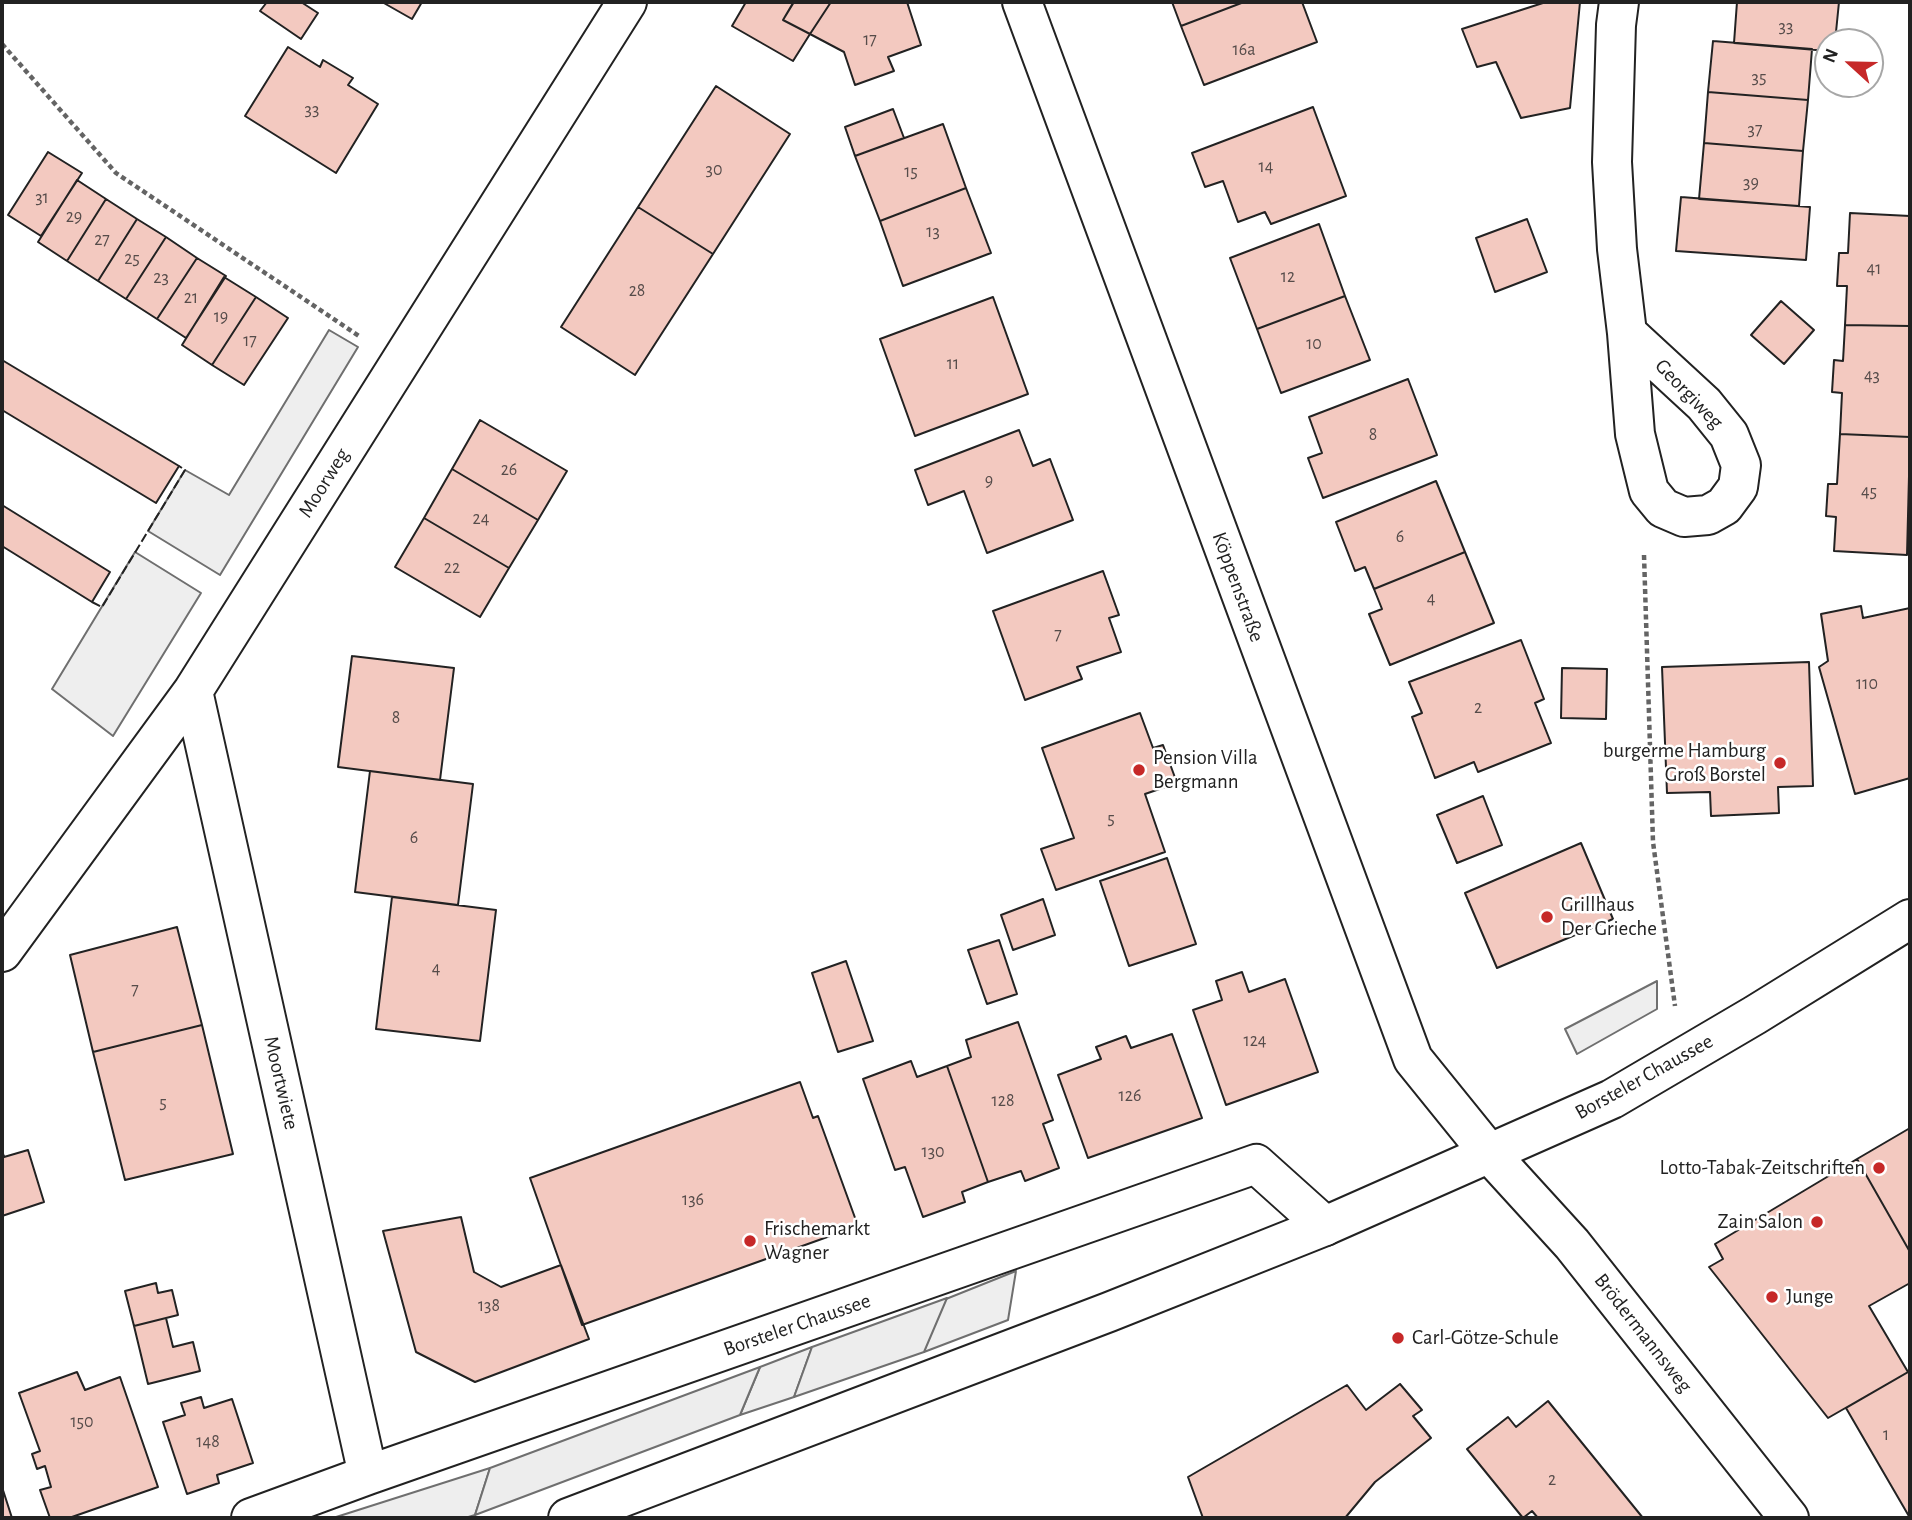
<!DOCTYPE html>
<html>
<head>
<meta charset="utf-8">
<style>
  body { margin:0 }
  #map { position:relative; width:1912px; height:1520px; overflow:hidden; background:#fff; font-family:"Alegreya Sans",sans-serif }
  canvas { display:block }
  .frame { position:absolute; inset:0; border:4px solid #222; pointer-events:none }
  .north { position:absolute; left:1814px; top:28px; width:70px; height:70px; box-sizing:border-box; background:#fff; border:2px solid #a7a7a7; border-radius:50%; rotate:292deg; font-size:19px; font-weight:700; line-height:28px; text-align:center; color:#222 }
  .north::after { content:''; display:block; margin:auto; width:24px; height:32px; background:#c62828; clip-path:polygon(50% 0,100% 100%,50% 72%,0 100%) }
</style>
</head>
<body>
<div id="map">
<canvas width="1912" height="1520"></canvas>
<div class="frame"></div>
<div class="north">N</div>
</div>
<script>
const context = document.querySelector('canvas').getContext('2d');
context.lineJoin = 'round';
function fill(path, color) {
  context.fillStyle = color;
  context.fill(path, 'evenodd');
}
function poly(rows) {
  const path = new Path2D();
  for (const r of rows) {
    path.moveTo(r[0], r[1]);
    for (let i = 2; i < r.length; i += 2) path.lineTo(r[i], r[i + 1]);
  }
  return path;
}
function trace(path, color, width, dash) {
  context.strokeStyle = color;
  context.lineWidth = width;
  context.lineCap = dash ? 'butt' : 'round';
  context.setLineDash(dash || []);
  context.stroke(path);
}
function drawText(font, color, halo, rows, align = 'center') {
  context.font = font + ' "Alegreya Sans",sans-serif';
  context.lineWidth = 5;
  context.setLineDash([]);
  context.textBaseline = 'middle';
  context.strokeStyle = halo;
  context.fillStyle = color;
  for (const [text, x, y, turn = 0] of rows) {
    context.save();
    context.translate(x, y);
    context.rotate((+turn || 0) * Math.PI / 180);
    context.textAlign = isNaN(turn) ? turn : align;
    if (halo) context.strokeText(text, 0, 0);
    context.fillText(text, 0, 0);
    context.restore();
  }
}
const green = poly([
  [329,330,358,347,220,575,148,531,185,470,229,495,329,330],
  [135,552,201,593,113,736,52,689,135,552],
  [1657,981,1657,1009,1577,1054,1565,1029,1657,981],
  [1016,1271,1008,1320,924,1352,941,1301,1016,1271],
  [812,1347,794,1397,740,1415,760,1367,812,1347],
  [490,1468,475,1515,465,1518,333,1518,490,1468]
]);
const parking = poly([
  [947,1298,924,1352,794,1397,812,1347,947,1298],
  [760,1367,740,1415,475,1515,490,1468,760,1367]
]);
const building = poly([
  [267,2,301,2,318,13,301,39,260,11,267,2],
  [382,2,422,2,412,19,382,2],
  [746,2,793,3,783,20,810,34,793,61,732,26,746,2],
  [831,2,907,2,921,45,888,57,894,71,855,85,844,52,810,34,831,2],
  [831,2,810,34,783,20,794,2,831,2],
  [1172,2,1244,2,1181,26,1172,2],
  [1244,2,1302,2,1317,42,1204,85,1181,26,1244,2],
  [1546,2,1580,2,1570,108,1521,118,1496,62,1477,67,1462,29,1546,2],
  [1737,2,1839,2,1835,42,1828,42,1828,51,1734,43,1737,2],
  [1713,41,1812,49,1808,100,1708,92,1713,41],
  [288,47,320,67,323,60,353,78,348,85,378,104,336,173,245,116,288,47],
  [716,86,790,134,713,254,638,207,716,86],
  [1708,92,1808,100,1803,151,1704,143,1708,92],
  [1313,107,1346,196,1271,224,1265,212,1238,222,1223,181,1205,187,1192,153,1313,107],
  [893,109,904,138,855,156,845,127,893,109],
  [943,124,966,188,880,221,855,156,943,124],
  [1704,143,1803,151,1799,206,1699,199,1704,143],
  [48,152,82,173,41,236,8,215,48,152],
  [77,180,106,199,67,261,38,242,77,180],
  [966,188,991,253,903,286,880,221,966,188],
  [1681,197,1810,207,1806,260,1676,251,1681,197],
  [106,199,137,219,98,281,67,261,106,199],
  [638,207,713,254,635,375,561,327,638,207],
  [1850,213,1910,216,1910,326,1845,325,1847,286,1837,286,1839,253,1848,253,1850,213],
  [137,219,166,237,126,299,98,281,137,219],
  [1527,219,1547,272,1495,292,1476,238,1527,219],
  [1319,224,1345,296,1257,329,1230,258,1319,224],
  [166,237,197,258,157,319,126,299,166,237],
  [197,258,226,276,186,338,157,319,197,258],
  [224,277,256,297,212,365,182,345,224,277],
  [1345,296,1370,360,1281,393,1257,329,1345,296],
  [256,297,288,318,244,385,212,365,256,297],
  [993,297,1028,394,915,436,880,339,993,297],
  [1781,301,1814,330,1784,364,1751,335,1781,301],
  [1845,325,1910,326,1910,437,1840,434,1842,393,1832,392,1834,360,1843,361,1845,325],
  [2,360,179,466,156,503,2,410,2,360],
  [1408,379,1437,455,1323,498,1308,458,1322,453,1309,417,1408,379],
  [480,420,567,471,538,520,452,469,480,420],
  [1019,430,1033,466,1050,459,1073,520,987,553,964,491,928,505,915,470,1019,430],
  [1840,434,1910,437,1907,555,1834,551,1836,517,1826,516,1828,484,1837,484,1840,434],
  [452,469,538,520,509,568,424,518,452,469],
  [1436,481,1465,552,1374,589,1365,567,1355,571,1336,522,1436,481],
  [2,505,110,572,92,602,2,546,2,505],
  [424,518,509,568,480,617,395,567,424,518],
  [1465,552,1494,623,1390,665,1369,614,1382,609,1374,589,1465,552],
  [1103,571,1119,615,1109,618,1121,652,1077,667,1082,679,1025,700,993,611,1103,571],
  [1861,606,1863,618,1910,608,1910,778,1855,794,1819,667,1828,661,1821,614,1861,606],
  [1521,640,1544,699,1535,703,1551,743,1478,772,1474,762,1435,778,1412,717,1422,713,1409,682,1521,640],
  [352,656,454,668,440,780,338,767,352,656],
  [1809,662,1813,786,1778,787,1779,813,1711,816,1710,792,1667,793,1662,667,1809,662],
  [1562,668,1607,669,1606,719,1561,718,1562,668],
  [1140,713,1153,748,1163,745,1177,783,1145,794,1165,852,1056,890,1041,849,1074,838,1042,748,1140,713],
  [370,771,473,784,458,905,355,892,370,771],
  [1483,796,1502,845,1457,863,1437,815,1483,796],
  [1581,843,1613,919,1497,968,1465,893,1581,843],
  [1167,858,1196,944,1129,966,1100,881,1167,858],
  [392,897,496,910,480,1041,376,1029,392,897],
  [1043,899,1055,935,1013,950,1001,915,1043,899],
  [177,927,202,1025,93,1052,70,955,177,927],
  [999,940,1017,994,987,1004,968,950,999,940],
  [846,961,873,1041,838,1052,812,973,846,961],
  [1242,972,1249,992,1285,979,1318,1072,1226,1105,1193,1010,1222,1000,1216,981,1242,972],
  [1018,1022,1053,1120,1043,1124,1059,1168,1025,1181,1021,1171,988,1182,947,1066,971,1057,966,1040,1018,1022],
  [202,1025,233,1154,125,1180,93,1052,202,1025],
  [1172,1034,1202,1118,1088,1158,1058,1075,1101,1059,1096,1047,1126,1036,1131,1048,1172,1034],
  [911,1061,917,1077,947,1066,988,1182,962,1192,965,1202,923,1217,905,1167,895,1170,863,1079,911,1061],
  [800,1082,813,1118,818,1116,858,1226,582,1325,530,1178,800,1082],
  [1910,1128,1910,1252,1857,1159,1910,1128],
  [2,1150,4,1157,28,1150,44,1202,2,1216,2,1150],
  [1857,1159,1910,1252,1910,1283,1869,1306,1908,1372,1828,1418,1709,1267,1723,1259,1715,1244,1857,1159],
  [461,1217,474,1272,501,1287,561,1265,589,1339,475,1382,416,1352,383,1231,461,1217],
  [156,1283,158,1293,172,1290,178,1315,134,1326,125,1291,156,1283],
  [166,1318,173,1347,193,1342,200,1371,148,1384,134,1326,166,1318],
  [1910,1371,1910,1518,1846,1408,1910,1371],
  [77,1372,85,1390,120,1377,158,1487,69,1518,50,1518,40,1490,51,1487,45,1466,37,1469,32,1454,40,1451,19,1393,77,1372],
  [1400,1384,1422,1410,1413,1416,1431,1438,1375,1482,1345,1518,1203,1518,1188,1477,1347,1385,1366,1410,1400,1384],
  [201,1397,204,1408,232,1399,253,1463,217,1475,219,1483,187,1494,163,1422,185,1415,181,1403,201,1397],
  [1548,1401,1643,1518,1538,1518,1532,1511,1523,1518,1467,1449,1508,1417,1516,1427,1548,1401],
  [2,1487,12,1518,2,1518,2,1487]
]);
const path = poly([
  [2,44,116,173,359,336],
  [1644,555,1653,842,1675,1006]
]);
const minor = poly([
  [1022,2,1413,1059,1489,1153,1572,1244,1789,1518],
  [1619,2,1616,25,1612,162,1617,249,1627,333,1635,434,1649,491,1663,508,1684,517,1708,515,1724,506,1738,487,1741,465,1729,435,1704,404,1627,333],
  [193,691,368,1475],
  [2,952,193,691,627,2],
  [251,1518,368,1475,1256,1164,1325,1226]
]);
const major = poly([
  [568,1518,1109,1312,1325,1226,1612,1099,1755,1015,1910,919]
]);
const fence = poly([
  [92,602,102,607,185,470,179,466]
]);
const markers = [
  [1780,763,7,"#c62828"],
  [1139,770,7,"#c62828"],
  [1547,917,7,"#c62828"],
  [1879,1168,7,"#c62828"],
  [1817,1222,7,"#c62828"],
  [750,1241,7,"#c62828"],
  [1772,1297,7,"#c62828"],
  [1398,1338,7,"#c62828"]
];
const numberNames = [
  ["33",1786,27],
  ["17",870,40],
  ["16a",1244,50],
  ["35",1759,78],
  ["33",312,110],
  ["37",1755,130],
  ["14",1266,167],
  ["30",714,170],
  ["15",911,172],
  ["39",1751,183],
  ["31",42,198],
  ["29",74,217],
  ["13",933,232],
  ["27",102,240],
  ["25",132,259],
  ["41",1874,269],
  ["12",1288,277],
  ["23",161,278],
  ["28",637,291],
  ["21",191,298],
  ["19",221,317],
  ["17",250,341],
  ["10",1314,344],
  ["11",953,364],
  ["43",1872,376],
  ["8",1373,435],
  ["26",509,470],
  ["9",989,481],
  ["45",1869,492],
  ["24",481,519],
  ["6",1400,537],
  ["22",452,568],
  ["4",1431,599],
  ["7",1058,635],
  ["110",1867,684],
  ["2",1478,708],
  ["8",396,718],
  ["5",1111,819],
  ["6",414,838],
  ["4",436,969],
  ["7",135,990],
  ["124",1255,1041],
  ["126",1130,1096],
  ["128",1003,1101],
  ["5",163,1103],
  ["130",933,1152],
  ["136",693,1200],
  ["138",489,1306],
  ["150",82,1422],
  ["1",1886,1435],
  ["148",208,1442],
  ["2",1552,1480]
];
const streetNames = [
  ["Georgiweg",1689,394,46],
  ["Moorweg",324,483,-58],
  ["Köppenstraße",1238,587,70],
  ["Borsteler Chaussee",1644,1077,-29],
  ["Moortwiete",281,1083,77],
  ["Borsteler Chaussee",797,1325,-19],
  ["Brödermannsweg",1643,1333,52]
];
const poiNames = [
  ["burgerme Hamburg",1766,751,"right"],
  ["Groß Borstel",1766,775,"right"],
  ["Pension Villa",1153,758],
  ["Bergmann",1153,782],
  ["Grillhaus",1561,905],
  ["Der Grieche",1561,929],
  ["Lotto-Tabak-Zeitschriften",1865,1168,"right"],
  ["Zain Salon",1803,1222,"right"],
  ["Frischemarkt",764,1229],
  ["Wagner",764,1253],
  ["Junge",1786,1297],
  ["Carl-Götze-Schule",1412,1338]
];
fill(green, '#eee');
trace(green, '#6f6f6f', 2);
fill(parking, '#ededed');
trace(parking, '#6f6f6f', 2);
fill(building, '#f3c9c0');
trace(building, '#222', 2);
trace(minor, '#222', 42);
trace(major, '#222', 42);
trace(path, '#646464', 4.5, [5, 3.5]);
trace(minor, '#fff', 38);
trace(major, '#fff', 38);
trace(fence, '#222', 2, [9, 3.5]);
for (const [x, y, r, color] of markers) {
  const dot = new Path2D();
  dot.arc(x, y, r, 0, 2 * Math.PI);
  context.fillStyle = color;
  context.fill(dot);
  trace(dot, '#fff', 2.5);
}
drawText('18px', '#564c4a', null, numberNames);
drawText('21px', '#222', '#fff', streetNames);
drawText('21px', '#222', '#fff', poiNames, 'left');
</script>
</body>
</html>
